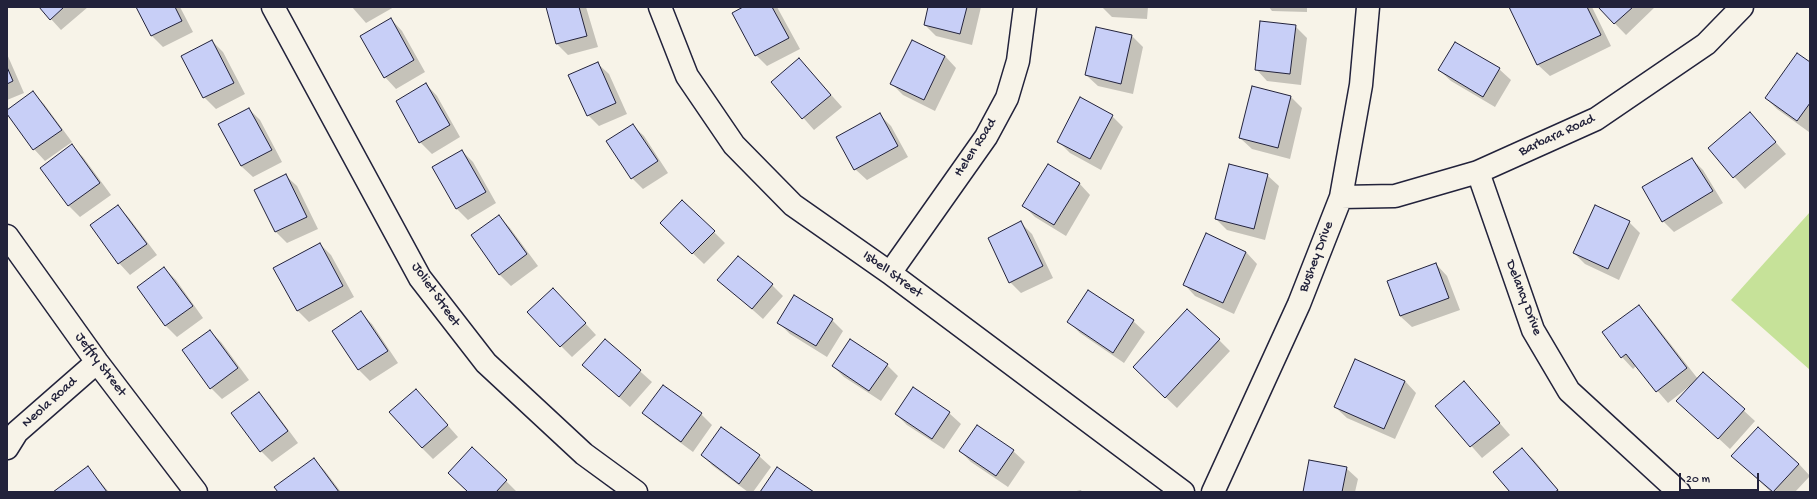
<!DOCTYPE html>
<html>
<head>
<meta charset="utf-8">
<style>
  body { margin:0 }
  #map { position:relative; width:1817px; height:499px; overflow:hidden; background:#f7f3e8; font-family:"Gochi Hand",sans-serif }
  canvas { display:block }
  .frame { position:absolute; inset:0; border:8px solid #22223b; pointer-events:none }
  .scale { position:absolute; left:1679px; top:473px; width:80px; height:18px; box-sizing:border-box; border:2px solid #22223b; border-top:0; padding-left:5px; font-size:12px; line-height:14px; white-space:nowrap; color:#22223b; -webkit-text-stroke:3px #f7f3e8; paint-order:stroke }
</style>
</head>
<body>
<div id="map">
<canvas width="1817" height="499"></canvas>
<div class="frame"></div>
<div class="scale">20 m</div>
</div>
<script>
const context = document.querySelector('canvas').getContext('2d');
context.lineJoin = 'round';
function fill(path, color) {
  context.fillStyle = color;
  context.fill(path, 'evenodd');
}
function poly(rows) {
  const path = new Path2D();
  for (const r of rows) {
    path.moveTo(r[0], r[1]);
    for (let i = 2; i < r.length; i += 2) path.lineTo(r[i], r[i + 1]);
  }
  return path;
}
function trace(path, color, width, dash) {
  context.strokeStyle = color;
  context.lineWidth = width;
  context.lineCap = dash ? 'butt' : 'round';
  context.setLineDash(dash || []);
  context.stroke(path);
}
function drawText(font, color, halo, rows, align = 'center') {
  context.font = font + ' "Gochi Hand",sans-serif';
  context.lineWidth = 3.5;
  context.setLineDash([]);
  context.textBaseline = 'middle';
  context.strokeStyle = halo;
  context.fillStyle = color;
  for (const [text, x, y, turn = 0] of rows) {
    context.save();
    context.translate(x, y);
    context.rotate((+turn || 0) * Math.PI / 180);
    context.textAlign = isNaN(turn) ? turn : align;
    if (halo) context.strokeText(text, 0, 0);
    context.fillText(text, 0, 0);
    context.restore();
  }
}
const green = poly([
  [1810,212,1810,370,1731,300]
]);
const shadow = poly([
  [40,7,88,7,61,30],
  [137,7,180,7,193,32,163,47,152,36],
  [352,7,394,7,366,23],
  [547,7,586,7,598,47,568,55,557,44],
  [745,7,777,7,800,49,767,66,756,55],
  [930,7,981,7,972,45,936,36,925,25],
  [1102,7,1148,7,1147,19,1112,17],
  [1269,7,1307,7,1307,12,1272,11],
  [1510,7,1592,7,1611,46,1550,76,1538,65],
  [1599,7,1655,7,1626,35],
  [391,19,402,31,425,72,396,89,385,77],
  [1295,26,1307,38,1301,85,1267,81,1256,69],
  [1132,36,1143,47,1133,94,1098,86,1086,75],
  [212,41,223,52,245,94,216,109,204,97],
  [912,41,945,56,956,68,935,111,903,95,892,84],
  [7,54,24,93,7,100],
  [799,59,842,107,814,130,772,82],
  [597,63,609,74,627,114,599,126,588,115],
  [1810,63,1810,130,1809,132,1777,109,1766,98],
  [1499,69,1511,80,1495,107,1451,81,1439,70],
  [426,84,437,96,460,137,432,154,420,142,397,101],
  [1253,87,1291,97,1302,108,1290,159,1252,149,1240,138],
  [33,93,44,104,72,142,45,161,34,149,7,112],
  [249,109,260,120,282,162,253,177,241,166],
  [1750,113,1786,154,1745,189,1709,148],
  [879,114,891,126,908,157,867,180,855,169],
  [1112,116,1123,127,1101,170,1070,153,1058,141],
  [632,125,644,136,668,173,643,189,632,178],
  [72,146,83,157,111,195,80,217,69,206,41,168],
  [462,151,473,162,496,203,468,220,457,209,433,168],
  [1692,159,1703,170,1723,203,1674,232,1663,221],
  [285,175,297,186,318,229,287,243,276,232,255,190],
  [1267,175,1279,186,1265,240,1227,230,1216,219],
  [1079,183,1090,195,1066,236,1035,217,1024,206],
  [118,206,129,218,157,255,130,275,119,263,91,226],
  [499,216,510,228,538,266,511,286,499,274],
  [1629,222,1640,233,1619,280,1585,264,1574,253],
  [661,223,714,232,725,243,704,264],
  [1021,223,1032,234,1053,278,1021,293,1010,282],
  [1207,235,1246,252,1257,264,1234,314,1195,296,1184,284],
  [320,244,331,255,354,297,309,322,297,310],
  [1436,264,1447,276,1460,310,1412,327,1400,316],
  [164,268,176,280,203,318,177,337,166,326,138,288],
  [719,280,772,285,783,296,763,319],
  [1089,292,1133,321,1145,332,1124,363,1080,333,1069,322],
  [564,300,596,335,572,357,561,346],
  [1639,306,1650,318,1698,379,1703,373,1755,421,1730,449,1678,401,1691,385,1668,403,1636,366,1633,369,1622,357],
  [361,313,372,324,398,363,370,381,359,370,333,331],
  [832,320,843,331,827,357,790,334,779,323],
  [210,331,221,342,249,380,222,399,211,388],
  [605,340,652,382,630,407,583,365],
  [1219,340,1230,351,1177,408,1145,378],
  [887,365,898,376,881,401,844,377,833,366],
  [1405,381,1416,393,1395,439,1347,418,1335,407],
  [1464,382,1510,435,1482,458,1436,406],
  [663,386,701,414,712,425,693,452,655,424,644,413],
  [913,389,949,413,961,424,944,449,907,425,896,414],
  [259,394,270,405,298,443,272,462,261,451],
  [427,402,458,437,433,459,422,448],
  [721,428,759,456,771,467,753,492,748,492,713,466,702,455],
  [1522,449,1534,460,1560,492,1511,492],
  [960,451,1013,451,1025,462,1008,487,971,462],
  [1732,456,1799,464,1810,476,1795,492,1771,492],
  [314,459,325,471,341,492,279,492],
  [88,468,109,492,55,492],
  [1346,468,1358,479,1355,492,1304,492],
  [449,473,506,481,517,492,468,492],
  [1081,490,1082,492,1072,492]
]);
const building = poly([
  [39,7,64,7,50,20,39,7],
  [136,7,175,7,182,21,151,36,136,7],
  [546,7,579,7,587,36,556,44,546,7],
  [743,7,772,7,789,38,755,56,732,13,743,7],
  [928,7,967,7,960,34,924,25,928,7],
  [1509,7,1587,7,1601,35,1537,65,1509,7],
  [1598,7,1633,7,1614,24,1598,7],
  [391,18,414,60,384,78,360,36,391,18],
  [1260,21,1296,25,1290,74,1255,70,1260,21],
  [1096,27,1132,35,1121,84,1085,75,1096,27],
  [212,40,234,83,203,98,181,56,212,40],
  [912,40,945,56,924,100,890,84,912,40],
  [1455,42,1500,68,1483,97,1438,70,1455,42],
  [1797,53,1810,62,1810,103,1797,121,1765,98,1797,53],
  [799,58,831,95,802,119,771,82,799,58],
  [598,62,616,103,587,116,568,75,598,62],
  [7,67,13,81,7,84,7,67],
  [426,83,450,125,419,143,396,101,426,83],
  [1252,86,1291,96,1278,148,1239,138,1252,86],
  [33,91,62,130,33,150,7,114,7,110,33,91],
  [1080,97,1113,115,1090,159,1057,142,1080,97],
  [249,108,272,150,241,166,218,124,249,108],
  [1750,112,1776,142,1733,178,1708,148,1750,112],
  [880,113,898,146,854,170,836,137,880,113],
  [633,124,658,161,631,179,606,141,633,124],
  [72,144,100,183,68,206,40,168,72,144],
  [462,150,486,192,456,209,432,167,462,150],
  [1692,158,1713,191,1662,222,1642,187,1692,158],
  [1048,164,1080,183,1054,225,1022,206,1048,164],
  [1229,164,1268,174,1254,229,1215,219,1229,164],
  [286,174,307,217,275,232,254,190,286,174],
  [682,200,715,231,692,254,660,223,682,200],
  [118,205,147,244,118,264,90,225,118,205],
  [1595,205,1630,221,1608,269,1573,253,1595,205],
  [499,215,527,254,499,275,471,235,499,215],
  [1021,221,1043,266,1009,283,988,238,1021,221],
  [1206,233,1246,252,1223,303,1183,285,1206,233],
  [320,243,343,286,297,311,273,268,320,243],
  [738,256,773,284,752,309,717,280,738,256],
  [1436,263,1449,298,1400,316,1387,281,1436,263],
  [164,267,193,306,165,326,137,287,164,267],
  [553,288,586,323,560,347,527,312,553,288],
  [1088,290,1134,320,1113,353,1067,322,1088,290],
  [794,295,833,319,816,346,777,323,794,295],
  [1639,305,1687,368,1656,392,1626,354,1621,358,1602,332,1639,305],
  [1187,309,1220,339,1165,398,1133,367,1187,309],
  [361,311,388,351,358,370,332,331,361,311],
  [210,330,238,368,210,389,182,350,210,330],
  [605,339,641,370,619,397,582,365,605,339],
  [850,339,888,364,869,391,832,366,850,339],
  [1355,359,1405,381,1384,429,1334,407,1355,359],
  [1703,372,1745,409,1718,439,1676,401,1703,372],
  [1464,381,1500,423,1470,447,1435,406,1464,381],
  [663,385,702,413,681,442,642,413,663,385],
  [913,387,950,412,932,439,895,414,913,387],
  [416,389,448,425,422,448,389,412,416,389],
  [259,392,288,431,260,452,231,413,259,392],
  [977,425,1014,450,996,476,959,451,977,425],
  [721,427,760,455,739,484,701,455,721,427],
  [1758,427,1799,464,1773,492,1731,456,1758,427],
  [472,447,507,480,496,492,468,492,448,473,472,447],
  [1522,448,1558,490,1555,492,1510,492,1493,472,1522,448],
  [314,458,339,492,278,492,274,487,314,458],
  [1309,460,1347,467,1342,492,1303,492,1309,460],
  [88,466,107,492,53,492,88,466],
  [777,467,814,492,760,492,777,467]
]);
const minor = poly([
  [273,7,420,278,486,363,584,454,636,492],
  [660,7,687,76,734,145,793,205,890,273,1183,492],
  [1478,172,1533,330,1569,391,1679,492],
  [1341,197,1395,196,1478,172,1596,119,1706,44,1742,7],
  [7,236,97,362,196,492],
  [890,273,986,137,1007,98,1018,61,1025,7],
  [7,448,17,432,97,362],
  [1213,492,1299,304,1341,197,1361,85,1368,7]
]);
const streetNames = [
  ["Barbara Road",1557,136,-25],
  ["Helen Road",976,148,-57],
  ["Bushey Drive",1317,257,-69],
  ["Isbell Street",892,275,36],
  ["Joliet Street",435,295,55],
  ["Delancy Drive",1523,298,69],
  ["Jeffry Street",100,365,53],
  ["Neola Road",50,403,-42]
];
fill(green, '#c6e299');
fill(shadow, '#0003');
fill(building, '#c8cff7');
trace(building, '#22223b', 1);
trace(minor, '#22223b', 25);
trace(minor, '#f7f3e8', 22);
drawText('14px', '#22223b', '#f7f3e8', streetNames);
</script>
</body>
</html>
